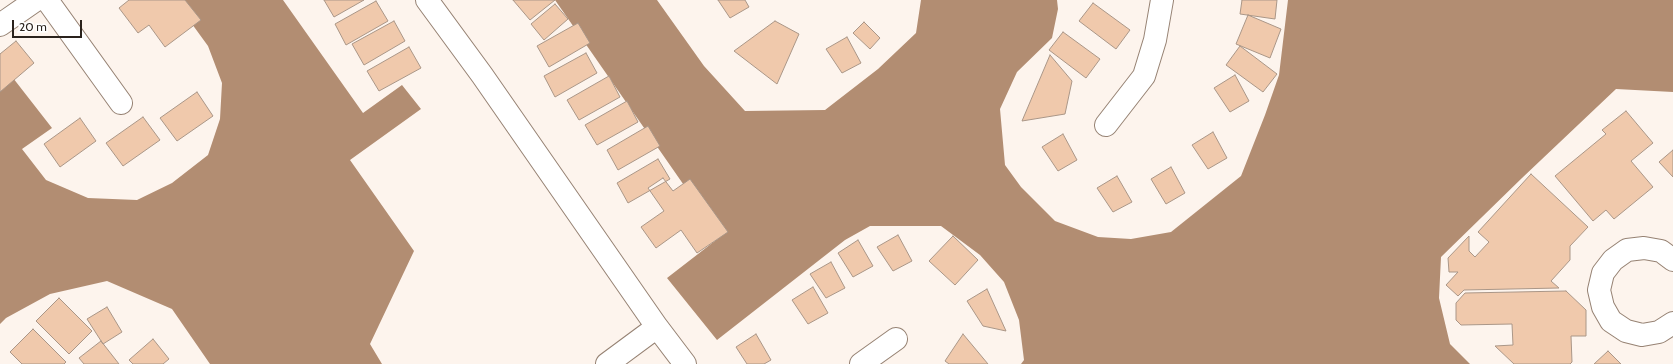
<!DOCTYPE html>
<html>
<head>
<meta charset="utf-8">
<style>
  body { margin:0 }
  #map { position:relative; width:1673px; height:364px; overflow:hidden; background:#fdf4ed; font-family:Cabin,sans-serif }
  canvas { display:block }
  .scale { position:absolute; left:12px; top:20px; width:70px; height:18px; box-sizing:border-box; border:2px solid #2a221c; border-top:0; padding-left:5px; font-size:12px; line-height:14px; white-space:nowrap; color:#2a221c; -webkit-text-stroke:3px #fff; paint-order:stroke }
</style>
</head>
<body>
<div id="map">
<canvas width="1673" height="364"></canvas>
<div class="scale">20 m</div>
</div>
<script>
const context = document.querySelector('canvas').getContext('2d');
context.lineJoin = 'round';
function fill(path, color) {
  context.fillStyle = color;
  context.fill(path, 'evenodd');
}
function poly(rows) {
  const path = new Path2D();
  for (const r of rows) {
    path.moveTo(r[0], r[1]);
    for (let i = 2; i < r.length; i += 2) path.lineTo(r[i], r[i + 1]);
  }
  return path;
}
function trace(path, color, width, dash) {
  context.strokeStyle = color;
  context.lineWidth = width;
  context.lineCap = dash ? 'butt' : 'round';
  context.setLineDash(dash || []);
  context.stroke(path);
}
const water = poly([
  [177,0,283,0,363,113,402,85,421,109,350,160,414,251,370,344,382,364,210,364,172,309,107,281,50,294,6,318,0,324,0,68,6,69,52,128,22,149,46,180,88,198,137,200,172,183,208,155,220,119,222,83,208,46,192,24],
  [555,0,657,0,704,66,745,111,825,110,878,69,916,33,921,0,1057,0,1058,9,1052,38,1017,72,1000,109,1005,165,1021,187,1055,221,1098,237,1131,239,1171,232,1241,176,1265,115,1279,75,1288,0,1673,0,1673,92,1616,89,1522,178,1441,257,1439,298,1450,344,1470,364,1021,364,1024,360,1019,320,1004,282,980,255,941,226,870,226,845,240,717,340,667,278,720,237]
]);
const building = poly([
  [129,0,185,0,201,20,165,47,149,25,138,33,119,8,129,0],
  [324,0,364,0,334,17,324,0],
  [513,0,555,0,530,20,513,0],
  [718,0,745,0,749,7,730,18,718,0],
  [1242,0,1277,0,1275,19,1240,14,1242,0],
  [376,1,388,21,346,45,335,24,376,1],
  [1093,3,1130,30,1116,49,1079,21,1093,3],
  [555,4,568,19,544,40,531,24,555,4],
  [1248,15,1281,29,1270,58,1236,44,1248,15],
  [394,21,405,41,364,65,352,44,394,21],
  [775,21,799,34,777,84,734,51,775,21],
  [864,22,880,38,870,49,853,33,864,22],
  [578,23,590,43,549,67,537,46,578,23],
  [1063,32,1100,59,1086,78,1049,50,1063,32],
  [847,37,861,63,842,73,826,49,847,37],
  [16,41,34,63,0,92,0,54,16,41],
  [1240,46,1277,74,1263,92,1226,65,1240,46],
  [409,47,421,68,379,91,367,71,409,47],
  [586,53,597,73,555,97,544,76,586,53],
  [1050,55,1072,81,1065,114,1022,121,1050,55],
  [1235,75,1249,101,1230,112,1214,88,1235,75],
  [609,76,620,97,579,120,567,100,609,76],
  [197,92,213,116,177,141,160,118,197,92],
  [627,101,638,122,597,145,585,125,627,101],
  [1626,111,1653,143,1631,161,1653,187,1614,219,1606,210,1593,221,1555,176,1606,134,1602,130,1626,111],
  [143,117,160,140,123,166,106,143,143,117],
  [80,118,96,141,60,167,44,144,80,118],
  [648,126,660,146,618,170,607,150,648,126],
  [1213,132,1227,158,1208,169,1192,145,1213,132],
  [1063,134,1077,160,1058,171,1042,147,1063,134],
  [1673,150,1673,177,1659,162,1673,150],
  [658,159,670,179,628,203,617,183,658,159],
  [1171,167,1185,193,1166,204,1151,179,1171,167],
  [1531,174,1588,227,1570,246,1570,260,1551,281,1559,288,1464,290,1458,296,1446,285,1458,272,1449,272,1448,258,1469,236,1469,251,1475,257,1489,242,1478,232,1531,174],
  [1117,176,1132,202,1113,212,1097,188,1117,176],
  [663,178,673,191,690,179,728,232,697,253,681,230,656,248,641,227,664,211,648,188,663,178],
  [898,235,912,261,893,271,877,247,898,235],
  [953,236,978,260,955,285,929,261,953,236],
  [858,240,873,266,853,277,838,253,858,240],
  [831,262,845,288,826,298,810,274,831,262],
  [813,287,828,313,808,324,792,300,813,287],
  [987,289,1006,331,983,326,967,301,987,289],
  [1566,291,1586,310,1586,336,1571,336,1572,362,1570,364,1514,364,1495,346,1513,345,1512,324,1461,325,1456,320,1456,303,1465,293,1566,291],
  [59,298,92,331,69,354,36,321,59,298],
  [107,307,122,332,103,344,87,319,107,307],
  [33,329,66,362,64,364,22,364,10,352,33,329],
  [756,334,771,360,764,364,747,364,736,347,756,334],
  [963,334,988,364,949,364,945,361,963,334],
  [153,339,169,359,163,364,133,364,129,360,153,339],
  [101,341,119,364,84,364,79,358,101,341],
  [1608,351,1621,364,1594,364,1608,351]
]);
const minor = poly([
  [47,0,121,103],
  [427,0,482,75,657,327,685,364],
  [0,25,36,0],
  [1106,125,1144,76,1155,40,1162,0],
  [1673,260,1661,251,1644,248,1627,250,1613,260,1603,273,1599,290,1603,307,1611,321,1626,331,1642,335,1659,332,1673,323],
  [607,364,657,327],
  [861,364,896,339]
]);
fill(water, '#b28d72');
fill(building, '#f0c9ac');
trace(building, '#aa9687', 1);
trace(minor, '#968273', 24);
trace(minor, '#fff', 22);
</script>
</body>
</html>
